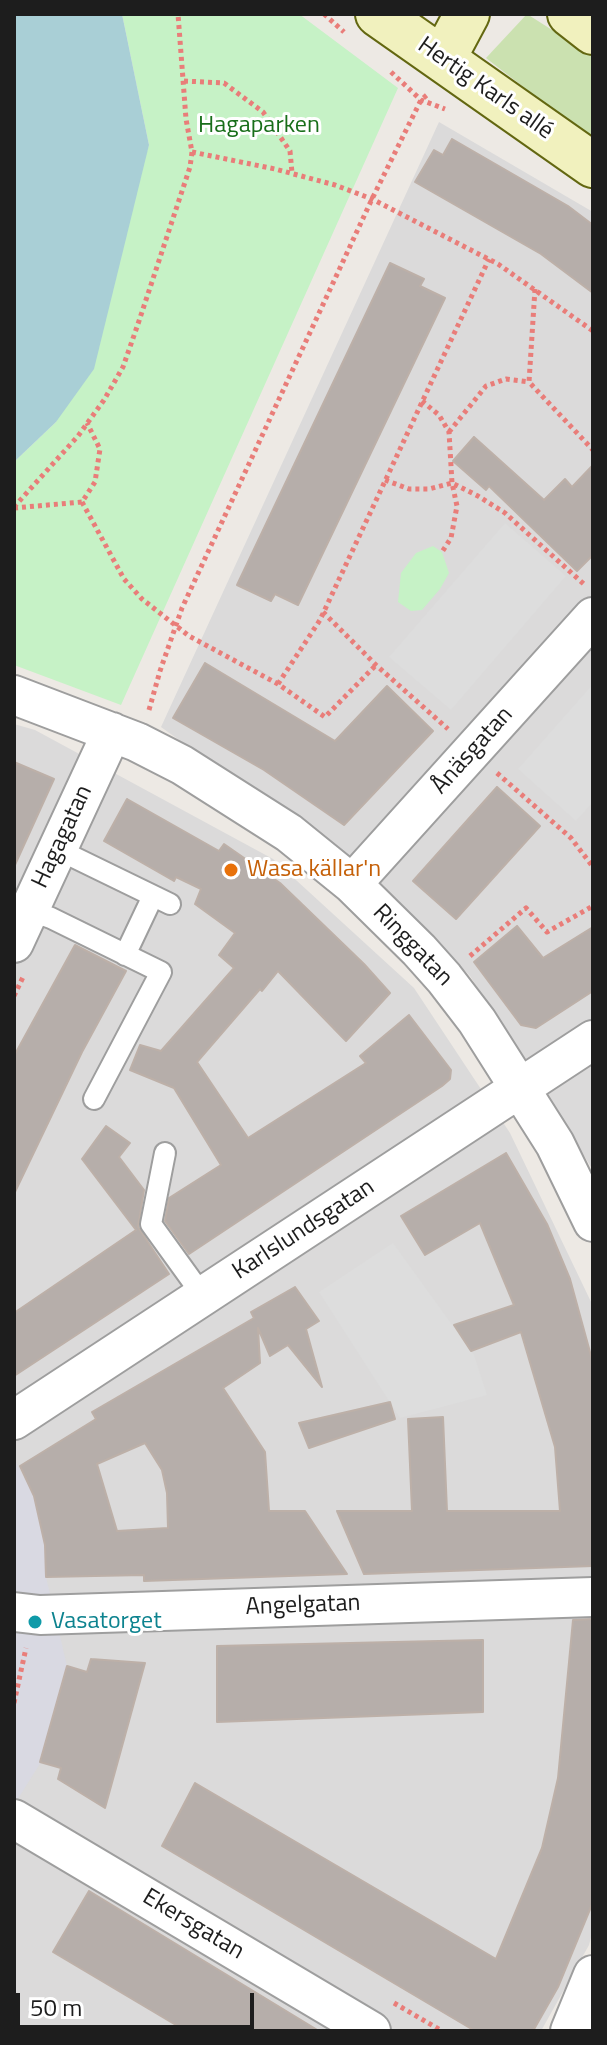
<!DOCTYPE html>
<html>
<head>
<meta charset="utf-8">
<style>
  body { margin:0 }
  #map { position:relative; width:607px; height:2045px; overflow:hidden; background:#ede9e4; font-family:"Titillium Web",sans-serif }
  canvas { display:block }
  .frame { position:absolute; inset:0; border:16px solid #1d1d1d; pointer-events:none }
  .scale { position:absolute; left:16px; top:1993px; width:238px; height:36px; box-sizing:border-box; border:4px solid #1d1d1d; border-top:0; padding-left:10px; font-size:24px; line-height:28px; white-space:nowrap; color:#1d1d1d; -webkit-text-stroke:6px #fff; paint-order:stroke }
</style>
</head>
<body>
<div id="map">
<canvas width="607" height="2045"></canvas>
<div class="frame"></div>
<div class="scale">50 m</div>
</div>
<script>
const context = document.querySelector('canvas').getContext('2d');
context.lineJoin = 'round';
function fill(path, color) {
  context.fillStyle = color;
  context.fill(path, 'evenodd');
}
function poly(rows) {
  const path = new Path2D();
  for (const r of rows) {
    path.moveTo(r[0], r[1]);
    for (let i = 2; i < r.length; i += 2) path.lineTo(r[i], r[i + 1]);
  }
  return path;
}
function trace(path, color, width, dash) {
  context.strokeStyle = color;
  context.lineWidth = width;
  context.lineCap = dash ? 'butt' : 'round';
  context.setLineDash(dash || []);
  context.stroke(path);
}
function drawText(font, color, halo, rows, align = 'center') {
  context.font = font + ' "Titillium Web",sans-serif';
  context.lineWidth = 6;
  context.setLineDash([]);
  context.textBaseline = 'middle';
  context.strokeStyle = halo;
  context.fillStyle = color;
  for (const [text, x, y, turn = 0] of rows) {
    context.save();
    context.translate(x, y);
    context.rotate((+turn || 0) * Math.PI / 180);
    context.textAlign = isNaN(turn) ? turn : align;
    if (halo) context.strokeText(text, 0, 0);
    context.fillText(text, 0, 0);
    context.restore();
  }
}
const residential = poly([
  [439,122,593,212,593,1170,470,976,384,887,161,727],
  [14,724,35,730,273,859,414,988,510,1133,593,1306,593,1930,589,1945,541,2031,14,2031]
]);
const grass = poly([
  [527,14,593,56,593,141,486,58]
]);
const park = poly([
  [122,14,299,14,398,88,121,705,14,665,14,462,56,422,149,145],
  [433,546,442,552,449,573,440,589,422,610,411,611,398,602,401,573,416,553]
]);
const parking = poly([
  [505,523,566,576,451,710,389,657],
  [593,684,593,802,576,821,518,769],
  [393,1243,474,1355,487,1395,400,1418,319,1292]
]);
const plaza = poly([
  [14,1459,34,1496,45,1545,46,1577,67,1666,41,1762,14,1805]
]);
const water = poly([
  [14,14,122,14,149,145,94,369,56,422,14,462]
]);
const building = poly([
  [452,139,568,206,593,225,593,293,541,254,415,182,434,150,443,155,452,139],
  [390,263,424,279,420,286,445,298,298,605,275,594,271,601,237,585,390,263],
  [474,437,544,500,565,479,572,487,593,465,593,555,577,571,489,486,486,490,453,461,474,437],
  [205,663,335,741,387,686,433,731,344,825,264,770,173,718,205,663],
  [14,762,54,779,14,867,14,762],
  [497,787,540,826,456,919,413,881,497,787],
  [127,799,219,851,224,844,280,883,364,964,390,993,346,1041,278,971,262,991,260,989,197,1062,248,1138,366,1063,360,1056,409,1015,451,1070,450,1079,442,1086,189,1254,165,1221,169,1198,221,1165,174,1088,130,1070,140,1045,161,1051,234,968,219,955,235,933,195,904,201,889,176,877,174,881,104,841,127,799],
  [517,926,543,958,593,927,593,991,536,1028,521,1025,474,962,517,926],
  [75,945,126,971,82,1052,14,1194,14,1056,75,945],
  [106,1126,130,1143,119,1157,144,1190,138,1227,169,1274,14,1376,14,1313,136,1230,82,1159,106,1126],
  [506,1153,547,1224,570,1279,593,1363,593,1566,364,1574,337,1511,412,1511,408,1419,443,1417,447,1511,560,1511,555,1447,521,1332,471,1351,454,1325,514,1305,480,1223,425,1255,401,1216,506,1153],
  [295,1287,319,1321,306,1329,322,1387,288,1345,270,1356,258,1328,260,1363,223,1388,265,1452,269,1511,305,1511,347,1574,144,1581,144,1575,46,1577,45,1545,34,1496,20,1466,96,1419,92,1412,254,1318,251,1312,295,1287],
  [145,1443,162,1470,167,1493,168,1528,117,1531,97,1464,145,1443],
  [390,1402,395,1419,309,1448,299,1423,390,1402],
  [593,1619,593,1902,558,1987,533,2031,475,2031,162,1846,195,1783,496,1959,542,1848,558,1778,573,1620,593,1619],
  [483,1640,483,1712,217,1722,217,1646,483,1640],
  [91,1659,145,1663,105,1808,58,1779,61,1768,40,1762,67,1666,87,1672,91,1659],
  [89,1891,319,2031,186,2031,53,1952,89,1891]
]);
const path = poly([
  [324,14,344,32],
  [391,72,421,100,445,109],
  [184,81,224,83,263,112,290,151,292,173],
  [192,152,275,169,335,185,372,199,498,264,593,331],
  [535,289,529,382,593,450],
  [422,401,439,415,449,432,452,483,457,506,451,538,442,552],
  [449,432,486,386,506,379,529,382],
  [385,480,409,489,429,489,452,483,478,496,505,513,586,586],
  [82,502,124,579,142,599,189,636,278,684,325,717,376,665],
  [14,507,78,436,104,400,123,367,138,324,190,167,192,152,186,119,178,14],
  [14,508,82,502,95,482,100,449,87,423],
  [323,612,376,665,448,729],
  [278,684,320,620,489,259],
  [149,710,160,671,182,608,372,199,421,100,428,94],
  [497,773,571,838,593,867],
  [470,956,526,908,547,932,593,906],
  [14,996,24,975],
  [14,1703,26,1648],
  [394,2003,442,2031]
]);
const service = poly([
  [57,849,170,904],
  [29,910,51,918,161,972,94,1099],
  [125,955,153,896],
  [165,1153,151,1224,203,1296]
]);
const minor = poly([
  [14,695,137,742,182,765,289,833,352,884,419,950,444,978,477,1021,555,1144,593,1222],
  [352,884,593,617],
  [14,943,112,732],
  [14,1420,593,1040],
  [14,1612,40,1615,593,1597],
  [14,1819,371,2031],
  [570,2031,593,1975]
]);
const secondary = poly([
  [378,14,593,165],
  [570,14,593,32],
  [443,59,467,14]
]);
const markers = [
  [231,870,8,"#e8710a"],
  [35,1622,8,"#0f9aa8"]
];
const streetNames = [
  ["Hertig Karls allé",485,89,35],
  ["Ånäsgatan",473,751,-48],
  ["Hagagatan",63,837,-65],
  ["Ringgatan",412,946,46],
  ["Karlslundsgatan",304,1230,-33],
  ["Angelgatan",303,1606,-2],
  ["Ekersgatan",193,1925,31]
];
const parkNames = [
  ["Hagaparken",259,126]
];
const foodNames = [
  ["Wasa källar'n",247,870]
];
const cultureNames = [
  ["Vasatorget",51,1622]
];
fill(residential, '#dbdada');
fill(grass, '#cbe1b0');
fill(park, '#c6f2c6');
fill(parking, '#ddd');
fill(plaza, '#d9d9e2');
fill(water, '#a9cfd6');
fill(building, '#b6aeaa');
trace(building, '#bdb0a8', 2);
trace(service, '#9e9e9e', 24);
trace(minor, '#9e9e9e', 42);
trace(secondary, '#636711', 48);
trace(path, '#e97d79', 5, [4, 4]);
trace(service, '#fff', 20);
trace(minor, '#fff', 38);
trace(secondary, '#f1f1be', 44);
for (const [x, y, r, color] of markers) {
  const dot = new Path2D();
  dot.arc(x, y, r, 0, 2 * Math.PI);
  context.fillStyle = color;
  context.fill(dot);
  trace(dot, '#fff', 3);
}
drawText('24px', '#1d1d1d', '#fff', streetNames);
drawText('24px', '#186e19', '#fff', parkNames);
drawText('24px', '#c56008', '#fff', foodNames, 'left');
drawText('24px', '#0d838f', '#fff', cultureNames, 'left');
</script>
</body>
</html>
